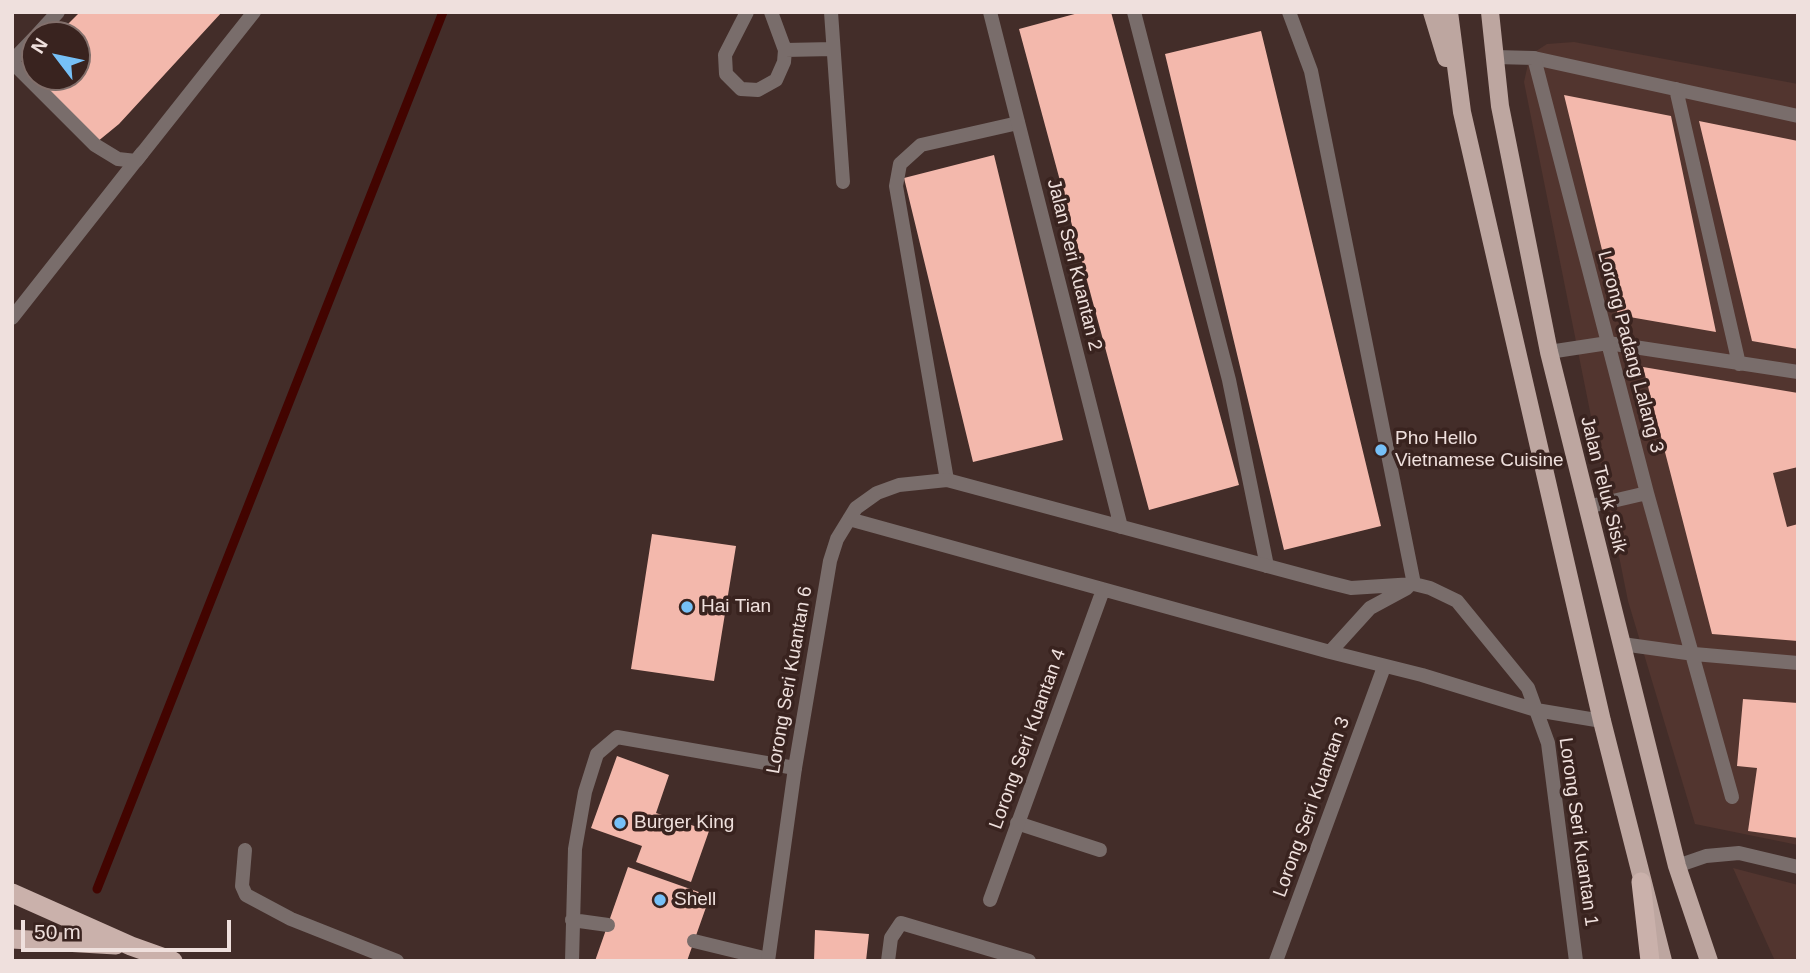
<!DOCTYPE html>
<html>
<head>
<meta charset="utf-8">
<style>
  body { margin:0 }
  #map { position:relative; width:1810px; height:973px; overflow:hidden; background:#432d29; font-family:Arial,sans-serif }
  canvas { display:block }
  .frame { position:absolute; inset:0; border:14px solid #efe0dd; pointer-events:none }
  .north { position:absolute; left:21px; top:21px; width:70px; height:70px; box-sizing:border-box; background:#39231f; border:2px solid #826f6b; border-radius:50%; rotate:302deg; font-size:19px; font-weight:700; line-height:28px; text-align:center; color:#efe0dd }
  .north::after { content:''; display:block; margin:auto; width:24px; height:32px; background:#76c0f7; clip-path:polygon(50% 0,100% 100%,50% 72%,0 100%) }
  .scale { position:absolute; left:21px; top:920px; width:210px; height:32px; box-sizing:border-box; border:4px solid #efe0dd; border-top:0; padding-left:9px; font-size:21px; line-height:24px; white-space:nowrap; color:#efe0dd; -webkit-text-stroke:5px #39231f; paint-order:stroke }
</style>
</head>
<body>
<div id="map">
<canvas width="1810" height="973"></canvas>
<div class="frame"></div>
<div class="north">N</div>
<div class="scale">50 m</div>
</div>
<script>
const context = document.querySelector('canvas').getContext('2d');
context.lineJoin = 'round';
function fill(path, color) {
  context.fillStyle = color;
  context.fill(path, 'evenodd');
}
function poly(rows) {
  const path = new Path2D();
  for (const r of rows) {
    path.moveTo(r[0], r[1]);
    for (let i = 2; i < r.length; i += 2) path.lineTo(r[i], r[i + 1]);
  }
  return path;
}
function trace(path, color, width, dash) {
  context.strokeStyle = color;
  context.lineWidth = width;
  context.lineCap = dash ? 'butt' : 'round';
  context.setLineDash(dash || []);
  context.stroke(path);
}
function drawText(font, color, halo, rows, align = 'center') {
  context.font = font + ' Arial,sans-serif';
  context.lineWidth = 7;
  context.setLineDash([]);
  context.textBaseline = 'middle';
  context.strokeStyle = halo;
  context.fillStyle = color;
  for (const [text, x, y, turn = 0] of rows) {
    context.save();
    context.translate(x, y);
    context.rotate((+turn || 0) * Math.PI / 180);
    context.textAlign = isNaN(turn) ? turn : align;
    if (halo) context.strokeText(text, 0, 0);
    context.fillText(text, 0, 0);
    context.restore();
  }
}
const built = poly([
  [1574,42,1798,84,1798,845,1695,824,1628,601,1524,82,1530,55,1547,44],
  [1733,868,1798,885,1798,961,1775,961]
]);
const stream = poly([
  [97,889,443,12]
]);
const building = poly([
  [80,12,222,12,119,124,97,142,35,77,77,77,77,35,57,35],
  [1082,12,1111,12,1239,485,1149,510,1019,29],
  [1261,31,1381,526,1284,550,1165,54],
  [1564,95,1671,116,1716,332,1618,315],
  [1699,121,1798,141,1798,349,1752,341],
  [994,155,1063,440,973,462,904,178],
  [1643,367,1798,393,1798,467,1773,473,1787,527,1798,524,1798,641,1712,634],
  [652,534,736,546,714,681,631,669],
  [1743,699,1798,703,1798,838,1748,831,1757,768,1737,766],
  [617,756,669,775,656,813,709,831,691,882,636,862,642,846,591,828],
  [628,867,710,896,687,961,595,961],
  [815,930,869,934,866,961,814,961]
]);
const service = poly([
  [747,12,725,55,726,74,741,89,758,90,776,80,784,62,785,50,771,12],
  [831,12,843,182],
  [1134,12,1229,380,1267,566],
  [785,50,833,49],
  [1534,58,1798,116],
  [12,62,95,145,118,159,136,161,254,12],
  [1676,89,1739,364],
  [1608,343,1798,372],
  [947,480,896,186,900,164,921,145,1018,123],
  [1017,823,1100,850],
  [245,850,242,886,246,895,291,919,397,961],
  [1677,866,1706,856,1739,853,1798,867],
  [572,920,608,925],
  [694,941,768,959],
  [572,961,575,849,585,792,597,754,617,737,795,768],
  [888,961,891,938,901,923,1029,961]
]);
const minor = poly([
  [990,12,1121,527],
  [1289,12,1311,71,1414,584],
  [37,35,58,12],
  [1495,57,1534,58,1647,493,1732,797],
  [12,61,35,37],
  [12,318,142,153],
  [1549,352,1608,343],
  [1587,507,1647,493],
  [849,519,1330,652,1422,675,1536,710,1602,721],
  [1622,644,1694,654,1798,663],
  [1330,652,1370,608,1407,588],
  [990,900,1103,590],
  [768,961,795,768,830,561,837,539,856,508,877,493,899,485,947,480,1327,582,1351,588,1414,584,1430,588,1457,601,1528,688,1548,743,1576,961],
  [1276,961,1384,667]
]);
const primary = poly([
  [1432,12,1446,58],
  [1449,12,1462,112,1602,721,1663,961],
  [1490,12,1500,106,1549,352,1677,866,1709,961]
]);
const trunk = poly([
  [1641,882,1650,961],
  [12,893,131,946,173,961],
  [12,939,116,945]
]);
const markers = [
  [1381,450,7,"#76c0f7"],
  [687,607,7,"#76c0f7"],
  [620,823,7,"#76c0f7"],
  [660,900,7,"#76c0f7"]
];
const streetNames = [
  ["Jalan Seri Kuantan 2",1074,265,76],
  ["Lorong Padang Lalang 3",1630,352,75],
  ["Jalan Teluk Sisik",1603,485,76],
  ["Lorong Seri Kuantan 6",790,680,-80],
  ["Lorong Seri Kuantan 4",1028,739,-70],
  ["Lorong Seri Kuantan 3",1312,807,-70],
  ["Lorong Seri Kuantan 1",1578,832,82]
];
const poiNames = [
  ["Pho Hello",1395,439],
  ["Vietnamese Cuisine",1395,461],
  ["Hai Tian",701,607],
  ["Burger King",634,823],
  ["Shell",674,900]
];
fill(built, '#52352f');
trace(stream, '#420400', 9);
fill(building, '#f3b8ac');
trace(service, '#796d6b', 14);
trace(minor, '#796d6b', 14);
trace(primary, '#bda6a0', 18);
trace(trunk, '#cab1ab', 19);
for (const [x, y, r, color] of markers) {
  const dot = new Path2D();
  dot.arc(x, y, r, 0, 2 * Math.PI);
  context.fillStyle = color;
  context.fill(dot);
  trace(dot, '#39231f', 2.5);
}
drawText('19px', '#efe0dd', '#39231f', streetNames);
drawText('19px', '#efe0dd', '#39231f', poiNames, 'left');
</script>
</body>
</html>
